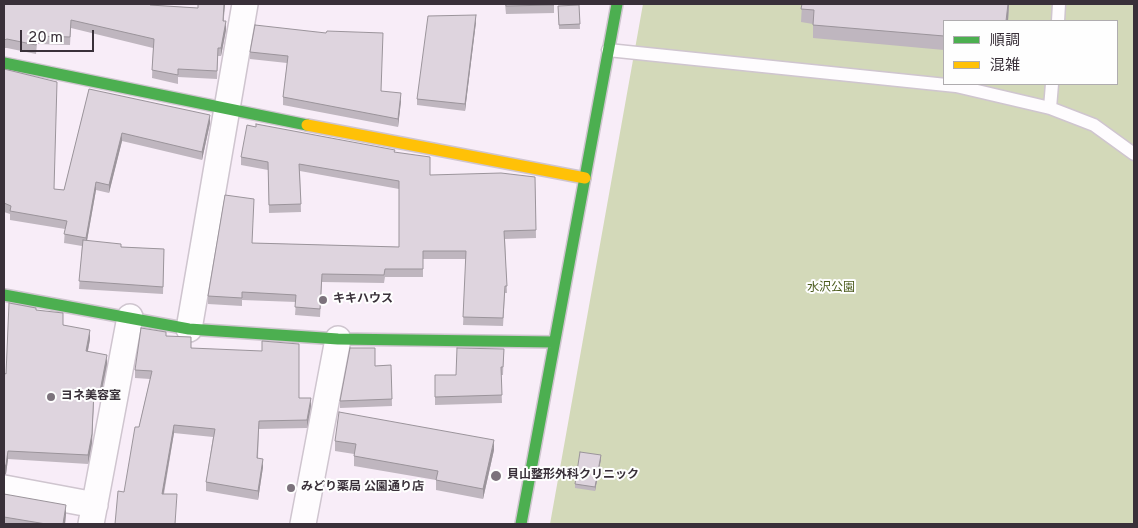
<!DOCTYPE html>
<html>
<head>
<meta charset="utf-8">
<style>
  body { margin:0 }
  #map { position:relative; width:1138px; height:528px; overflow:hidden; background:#f8edf8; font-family:Overpass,"Noto Sans JP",sans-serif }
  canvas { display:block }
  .frame { position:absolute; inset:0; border:5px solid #393039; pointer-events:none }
  .legend { position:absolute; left:943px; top:20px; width:175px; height:65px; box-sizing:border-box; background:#fefefe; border:1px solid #afacaf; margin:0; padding:6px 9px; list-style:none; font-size:15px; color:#393039 }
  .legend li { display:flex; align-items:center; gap:10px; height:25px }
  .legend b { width:25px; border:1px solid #afacaf }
  .scale { position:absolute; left:20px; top:30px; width:74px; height:22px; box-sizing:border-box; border:2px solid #393039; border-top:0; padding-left:6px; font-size:15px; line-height:18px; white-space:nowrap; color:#393039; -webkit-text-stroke:4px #fefefe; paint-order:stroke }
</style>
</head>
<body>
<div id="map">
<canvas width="1138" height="528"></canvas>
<div class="frame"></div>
<ul class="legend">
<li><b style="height:6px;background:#4caf50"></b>順調</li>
<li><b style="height:6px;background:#ffc107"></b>混雑</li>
</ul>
<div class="scale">20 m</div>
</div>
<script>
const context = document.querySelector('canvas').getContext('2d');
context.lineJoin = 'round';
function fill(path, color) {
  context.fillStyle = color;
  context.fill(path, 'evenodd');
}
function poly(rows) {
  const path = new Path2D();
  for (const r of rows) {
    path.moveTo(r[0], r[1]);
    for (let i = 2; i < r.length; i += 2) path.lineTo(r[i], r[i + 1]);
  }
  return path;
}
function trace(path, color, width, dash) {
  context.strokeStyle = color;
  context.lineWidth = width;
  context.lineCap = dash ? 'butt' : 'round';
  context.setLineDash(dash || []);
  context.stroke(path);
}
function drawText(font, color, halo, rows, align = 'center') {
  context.font = font + ' Overpass,"Noto Sans JP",sans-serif';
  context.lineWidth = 4;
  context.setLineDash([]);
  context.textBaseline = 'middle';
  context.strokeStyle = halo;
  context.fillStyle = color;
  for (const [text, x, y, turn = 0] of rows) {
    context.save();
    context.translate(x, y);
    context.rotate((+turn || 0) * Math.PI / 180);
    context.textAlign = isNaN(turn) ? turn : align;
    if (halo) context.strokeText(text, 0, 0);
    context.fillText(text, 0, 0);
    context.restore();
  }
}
const green = poly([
  [643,4,1134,4,1134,524,550,524],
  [944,21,1117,21,1117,84,944,84]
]);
const lane = poly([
  [1058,21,1059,4],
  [608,50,956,86,1050,108,1094,125,1134,154],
  [1050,108,1052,84]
]);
const street = poly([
  [189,329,245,4],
  [4,488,95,505],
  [91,524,130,317],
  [303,524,338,339]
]);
const fast = poly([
  [4,63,307,125],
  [4,295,189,329,338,339,554,342],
  [521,524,617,4]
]);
const slow = poly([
  [307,125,585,178]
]);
const wall = poly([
  [4,4,152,4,152,5,198,8,198,4,225,4,223,21,226,30,221,56,218,56,217,79,178,77,178,84,152,78,153,48,71,28,70,45,37,44,36,54,7,48,4,48],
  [505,4,554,4,554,13,506,14],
  [802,4,1009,4,1008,21,944,21,944,50,813,38,813,24,801,22],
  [579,5,580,29,559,29,558,6],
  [476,22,465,111,417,105,417,99],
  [255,25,401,101,398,127,283,105,283,97,287,63,250,59,250,52],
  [4,69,54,189,64,190,89,89,210,123,202,160,122,141,109,193,96,190,87,241,121,247,164,249,163,294,79,289,82,246,64,243,65,229,10,220,10,214,4,212],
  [395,153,430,175,535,177,536,238,505,239,507,293,505,293,503,326,463,325,466,259,423,259,423,277,385,277,384,283,322,282,320,317,295,315,296,302,242,300,242,306,208,304,208,296,253,243,399,247,399,189,300,171,301,212,269,213,268,170,241,165,241,157],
  [36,310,90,339,88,351,107,364,100,400,94,399,92,443,88,464,8,459,6,474,4,475,4,373,6,374],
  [166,336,299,398,311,406,307,428,259,429,258,458,263,467,258,500,206,491,206,482,213,437,174,433,164,494,177,503,124,492,150,379,135,378,135,370],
  [504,349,503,375,501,375,502,403,435,405,435,375,456,375],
  [391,365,392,406,340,408,340,401,375,366],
  [335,441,494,450,483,499,436,490,436,480,354,466,354,454,335,451],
  [601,459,595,491,575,488,575,484],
  [4,494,66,514,65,524,4,524]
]);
const shadedWall = poly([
  [224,4,225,4,223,29,223,21],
  [1008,4,1009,4,1008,21,1006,21],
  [476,15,476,22,465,111,465,104],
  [226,21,226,30,221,56,221,48],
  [401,93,401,101,398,127,398,119],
  [210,115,210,123,202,160,202,152],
  [122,133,122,141,109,193,109,185],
  [96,182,96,190,86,246,86,238],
  [90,330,90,339,86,360,86,351],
  [107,355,107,364,100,400,100,391],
  [94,390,92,443,88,464,88,455],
  [311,398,311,406,307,428,307,420],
  [174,425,174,433,162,502,162,494],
  [494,440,494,450,483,499,483,489],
  [8,451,8,459,6,474,4,475,4,466],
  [601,455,601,459,595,491,595,487],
  [263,459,263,467,258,500,258,491],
  [66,505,66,514,65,524,63,524]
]);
const building = poly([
  [4,4,151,4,150,5,198,8,198,4,224,4,223,21,226,21,221,48,218,48,217,71,178,69,178,75,152,70,154,39,71,20,70,37,37,36,36,45,7,39,4,40,4,4],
  [506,4,554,4,554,5,506,6,506,4],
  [802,4,1008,4,1006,21,944,21,944,36,813,25,814,10,801,9,802,4],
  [579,5,580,24,559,25,558,6,579,5],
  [476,15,465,104,417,99,428,16,476,15],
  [255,25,326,33,327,31,383,33,381,91,401,93,398,119,283,97,288,56,250,52,255,25],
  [4,69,57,82,54,189,64,190,89,89,210,115,202,152,122,133,109,185,96,182,86,238,64,234,67,221,10,211,11,206,4,203,4,69],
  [256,124,395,150,394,152,430,157,430,175,501,173,535,177,536,230,504,231,507,286,505,286,503,318,463,317,466,251,423,251,423,269,385,269,384,275,322,274,320,309,295,307,296,295,242,292,242,298,208,296,225,195,254,199,252,243,399,247,399,181,299,164,301,204,269,205,268,162,241,157,247,125,256,127,256,124],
  [83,240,121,244,121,247,164,249,163,287,79,281,83,240],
  [9,303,36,308,36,310,63,313,63,325,90,330,86,351,107,355,100,391,94,390,92,434,88,455,8,451,6,465,4,466,4,373,6,374,9,303],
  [141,328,166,332,166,336,191,337,191,348,262,351,262,341,299,344,299,398,311,398,307,420,259,421,257,458,263,459,258,491,206,482,215,429,174,425,162,494,177,494,175,524,115,524,118,491,124,492,135,427,139,427,152,371,135,370,141,328],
  [350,348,375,348,375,366,391,365,392,399,340,401,350,348],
  [457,348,504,349,503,367,501,367,502,395,435,397,435,375,456,375,457,348],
  [339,412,494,440,483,489,436,480,438,471,354,456,356,444,335,441,339,412],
  [580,452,601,455,595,487,575,484,580,452],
  [4,494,66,505,63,524,46,524,4,517,4,494]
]);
const markers = [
  [323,300,5,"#7c727c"],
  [51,397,5,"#7c727c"],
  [496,476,6,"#7c727c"],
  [291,488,5,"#7c727c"]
];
const parkNames = [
  ["水沢公園",831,289]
];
const poiNames = [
  ["キキハウス",333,300],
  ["ヨネ美容室",61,397],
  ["貝山整形外科クリニック",507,476],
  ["みどり薬局 公園通り店",301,488]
];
fill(green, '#d3d9b9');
trace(lane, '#cfc5cf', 15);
trace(street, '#cfc5cf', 28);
trace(fast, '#cfc5cf', 14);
trace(slow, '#cfc5cf', 14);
trace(lane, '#fefcfe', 12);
trace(street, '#fefcfe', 25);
trace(fast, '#4caf50', 11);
trace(slow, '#ffc107', 11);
fill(wall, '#bfb6bf');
fill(shadedWall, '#9b949b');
fill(building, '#ded4de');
trace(building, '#9b949b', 1);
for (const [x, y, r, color] of markers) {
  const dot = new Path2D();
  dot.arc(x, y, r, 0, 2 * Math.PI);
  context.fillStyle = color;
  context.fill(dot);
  trace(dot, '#fefefe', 2);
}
drawText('12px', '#4b5b1c', '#fefefe', parkNames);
drawText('bold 12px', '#393039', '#fefefe', poiNames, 'left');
</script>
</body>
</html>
